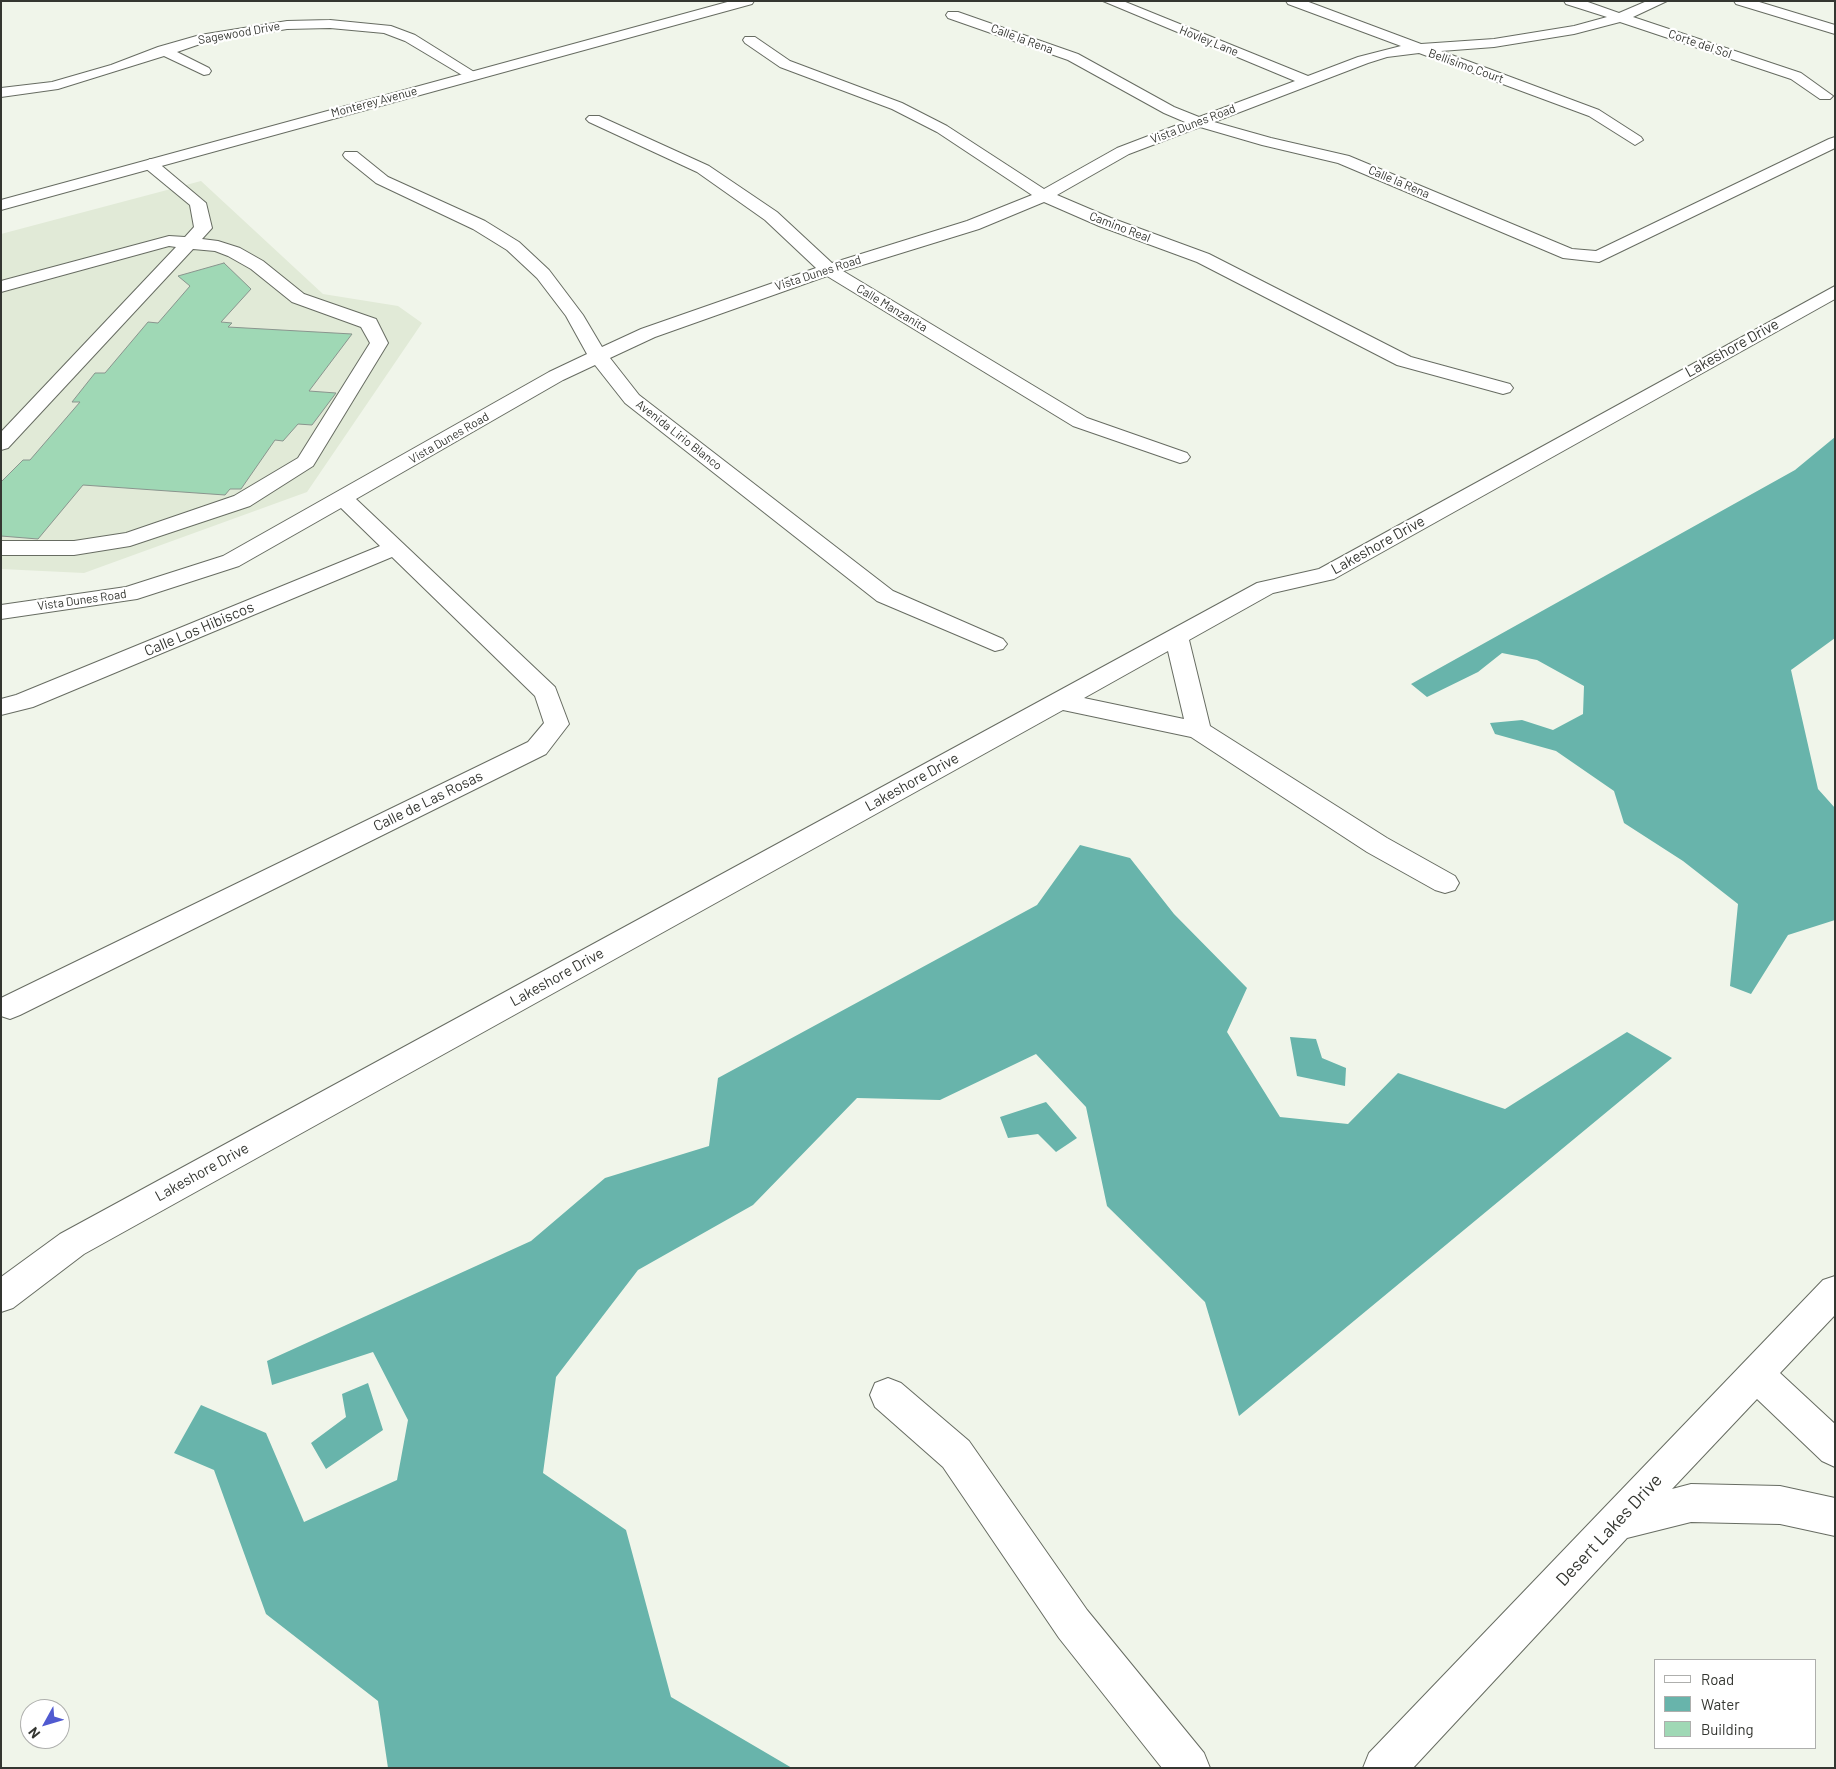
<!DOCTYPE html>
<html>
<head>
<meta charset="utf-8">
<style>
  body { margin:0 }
  #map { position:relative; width:1836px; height:1769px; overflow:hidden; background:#f0f5ea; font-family:Barlow,sans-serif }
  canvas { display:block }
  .frame { position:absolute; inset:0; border:2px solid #343631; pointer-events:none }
  .legend { position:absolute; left:1654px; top:1659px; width:162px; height:90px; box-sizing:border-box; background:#fff; border:1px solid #aeafad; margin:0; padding:6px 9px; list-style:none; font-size:15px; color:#343631 }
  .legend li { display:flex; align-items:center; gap:10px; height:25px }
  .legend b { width:25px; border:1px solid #aeafad }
  .north { position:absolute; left:20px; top:1699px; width:50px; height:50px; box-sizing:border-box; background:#fff; border:1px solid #aeafad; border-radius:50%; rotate:231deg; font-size:14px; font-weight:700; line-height:20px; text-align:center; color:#343631 }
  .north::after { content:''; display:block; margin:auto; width:18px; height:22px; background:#505ad0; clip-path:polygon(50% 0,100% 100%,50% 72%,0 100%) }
</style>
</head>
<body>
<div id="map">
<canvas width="1836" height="1769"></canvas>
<div class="frame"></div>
<ul class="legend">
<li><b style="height:6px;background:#fff"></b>Road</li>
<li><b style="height:14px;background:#68b4ab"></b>Water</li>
<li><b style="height:14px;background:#9fd8b5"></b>Building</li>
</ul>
<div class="north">N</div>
</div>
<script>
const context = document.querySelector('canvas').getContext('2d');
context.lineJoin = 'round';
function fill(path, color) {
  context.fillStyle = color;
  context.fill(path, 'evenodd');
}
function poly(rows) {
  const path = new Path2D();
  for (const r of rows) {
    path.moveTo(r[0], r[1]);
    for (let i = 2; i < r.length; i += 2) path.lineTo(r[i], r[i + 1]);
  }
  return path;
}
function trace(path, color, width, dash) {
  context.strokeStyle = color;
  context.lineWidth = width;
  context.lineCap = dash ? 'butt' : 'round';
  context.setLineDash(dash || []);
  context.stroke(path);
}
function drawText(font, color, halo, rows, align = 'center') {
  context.font = font + ' Barlow,sans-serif';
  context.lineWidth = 4.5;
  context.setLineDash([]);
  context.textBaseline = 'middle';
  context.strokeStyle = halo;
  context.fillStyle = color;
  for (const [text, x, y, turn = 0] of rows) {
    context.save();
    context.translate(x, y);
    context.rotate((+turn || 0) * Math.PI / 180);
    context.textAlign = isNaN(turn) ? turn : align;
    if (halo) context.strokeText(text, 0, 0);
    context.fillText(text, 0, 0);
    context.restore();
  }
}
const built = poly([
  [201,181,323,294,398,306,422,323,307,492,84,573,1,569,1,234]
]);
const water = poly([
  [1835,437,1835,638,1791,670,1818,789,1835,808,1835,920,1788,935,1751,994,1730,986,1738,904,1683,861,1624,823,1614,791,1556,751,1495,734,1490,723,1522,720,1553,730,1583,714,1584,686,1537,660,1502,653,1478,672,1427,697,1411,684,1795,470],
  [1080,845,1130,858,1174,914,1247,988,1227,1032,1280,1117,1348,1124,1398,1073,1505,1109,1627,1032,1672,1058,1239,1416,1205,1302,1107,1206,1086,1107,1036,1054,940,1100,857,1098,753,1205,638,1270,556,1377,543,1473,626,1530,671,1697,792,1768,388,1768,378,1701,266,1614,214,1470,174,1453,201,1405,266,1433,304,1522,397,1480,408,1420,373,1352,272,1385,267,1361,531,1241,605,1178,709,1146,718,1078,1037,905],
  [1290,1037,1316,1039,1322,1058,1346,1068,1345,1086,1297,1076],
  [1046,1102,1077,1138,1056,1152,1038,1134,1008,1138,1000,1117],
  [368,1383,383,1430,326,1469,311,1443,346,1417,342,1394]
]);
const building = poly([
  [224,263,251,289,221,322,232,323,228,327,352,334,309,391,336,393,312,425,298,424,283,441,275,440,241,489,230,489,225,495,83,485,38,539,1,536,1,482,23,460,30,460,80,402,72,402,95,373,105,373,148,322,158,323,190,286,178,276,224,263]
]);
const minor = poly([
  [1103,1,1123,1,1308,76,1358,57,1401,46,1288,4,1286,1,1306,1,1421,44,1494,39,1574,26,1607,17,1566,4,1564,1,1585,1,1619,13,1647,1,1667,1,1633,17,1801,73,1833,96,1830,99,1820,99,1791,79,1620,22,1574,34,1494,47,1441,51,1599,110,1641,137,1643,140,1635,145,1589,116,1419,53,1387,57,1368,63,1214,122,1271,138,1349,156,1572,249,1596,251,1829,139,1835,137,1835,148,1599,262,1563,258,1338,163,1262,145,1200,127,1129,154,1057,195,1111,218,1209,254,1411,357,1510,384,1513,388,1510,392,1503,394,1397,365,1197,262,1099,226,1044,202,979,229,843,271,1087,418,1187,453,1190,457,1187,461,1180,463,1073,426,827,276,655,337,610,358,639,395,893,591,1003,639,1007,644,1003,649,995,651,877,601,625,403,595,365,563,380,356,499,555,687,569,724,546,754,20,1015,10,1019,1,1016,1,998,528,742,544,723,535,696,392,557,33,707,1,715,1,699,16,695,380,546,341,508,239,566,137,599,1,619,1,605,126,587,223,556,549,372,587,354,566,316,537,278,507,250,473,229,376,183,345,158,343,155,345,152,357,152,388,177,485,221,519,242,549,270,583,315,602,347,641,329,816,268,765,220,697,172,589,122,586,119,589,116,599,116,709,166,777,212,832,263,967,221,1032,195,937,132,892,109,780,67,745,43,743,40,745,37,755,37,790,61,902,103,947,126,1044,189,1117,148,1185,122,1164,113,1068,60,948,18,946,15,948,12,958,12,1078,54,1174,107,1199,117,1295,81,1103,1],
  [1734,1,1756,1,1835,25,1835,34,1736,4,1734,1],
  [330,20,391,26,415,35,479,75,477,78,467,78,405,41,384,33,330,28,287,29,203,43,177,52,209,68,211,71,209,74,204,75,164,56,58,89,1,97,1,88,52,82,111,65,158,47,200,35,287,21,330,20],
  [150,159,156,161,206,203,212,228,202,239,218,241,240,248,263,261,304,294,376,319,388,343,313,466,250,506,130,546,74,555,1,555,1,541,74,541,126,533,234,496,298,458,370,343,361,327,292,302,251,269,228,256,215,251,193,249,8,448,1,450,1,432,176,247,169,246,1,292,1,281,169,236,185,237,194,227,190,205,144,167,142,164,150,159],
  [1835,286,1835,299,1334,579,1273,593,1189,640,1210,726,1387,838,1455,876,1459,883,1455,890,1445,893,1435,890,1367,852,1191,737,1063,710,84,1254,13,1308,1,1312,1,1277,60,1234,1257,583,1319,569,1835,286],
  [1168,651,1184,719,1084,698,1168,651],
  [1835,1276,1835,1315,1780,1373,1835,1424,1835,1467,1822,1461,1757,1399,1672,1489,1691,1484,1780,1486,1835,1498,1835,1536,1780,1524,1691,1522,1627,1538,1413,1768,1363,1768,1369,1753,1603,1509,1823,1280,1835,1276],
  [888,1378,901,1383,969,1441,1087,1610,1204,1753,1210,1768,1162,1768,1059,1638,943,1467,875,1407,870,1395,875,1383,888,1378]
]);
const major = poly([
  [731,1,754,1,752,4,1,210,1,200,731,1]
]);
const farStreetnames = [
  ["Sagewood Drive",239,33,-10],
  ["Calle la Rena",1022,39,20],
  ["Hovley Lane",1209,41,22],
  ["Corte del Sol",1700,44,19],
  ["Bellisimo Court",1466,66,20],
  ["Monterey Avenue",374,102,-15],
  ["Vista Dunes Road",1193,124,-21],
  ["Calle la Rena",1399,182,23],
  ["Camino Real",1120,227,21],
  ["Vista Dunes Road",818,273,-18],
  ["Calle Manzanita",892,308,31],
  ["Avenida Lirio Blanco",679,435,38],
  ["Vista Dunes Road",449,438,-30],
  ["Vista Dunes Road",82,600,-8]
];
const streetNames = [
  ["Lakeshore Drive",1732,348,-29],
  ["Lakeshore Drive",1378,545,-29],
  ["Calle Los Hibiscos",199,629,-23],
  ["Lakeshore Drive",912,782,-29],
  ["Calle de Las Rosas",428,801,-26],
  ["Lakeshore Drive",557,977,-29],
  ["Lakeshore Drive",202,1172,-29]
];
const nearStreetnames = [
  ["Desert Lakes Drive",1609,1530,-47]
];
fill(built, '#e1ead7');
fill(water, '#68b4ab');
fill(building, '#9fd8b5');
trace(building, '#8a958e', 1);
trace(minor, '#676c62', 2);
trace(major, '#676c62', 2);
fill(minor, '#fff');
fill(major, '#fff');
drawText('12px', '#343631', '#fff', farStreetnames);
drawText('15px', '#343631', '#fff', streetNames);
drawText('18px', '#343631', '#fff', nearStreetnames);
</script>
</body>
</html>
